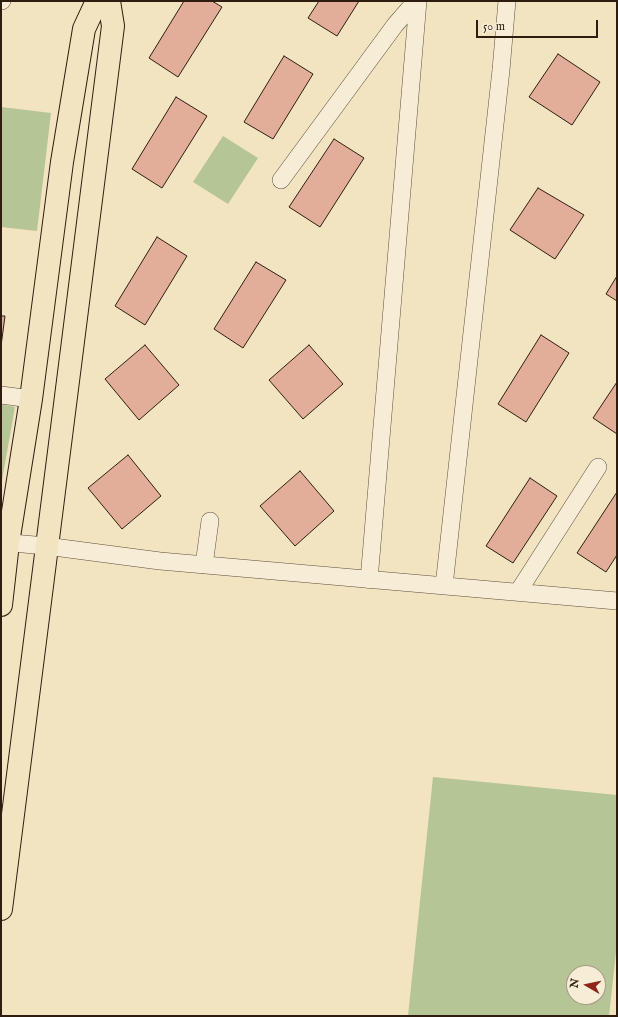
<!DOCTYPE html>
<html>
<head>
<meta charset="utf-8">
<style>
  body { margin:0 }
  #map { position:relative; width:618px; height:1017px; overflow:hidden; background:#f2e3c1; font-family:"IM FELL English",serif }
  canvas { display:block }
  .frame { position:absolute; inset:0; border:2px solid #2e1d0f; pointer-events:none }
  .north { position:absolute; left:566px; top:965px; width:40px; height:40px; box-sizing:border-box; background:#f7edd7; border:1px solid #a79a87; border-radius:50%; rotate:279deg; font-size:11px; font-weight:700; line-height:16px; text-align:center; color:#2e1d0f }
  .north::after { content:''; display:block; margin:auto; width:14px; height:18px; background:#8f2418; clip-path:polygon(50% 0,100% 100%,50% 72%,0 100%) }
  .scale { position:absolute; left:476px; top:20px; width:122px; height:18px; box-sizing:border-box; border:2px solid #2e1d0f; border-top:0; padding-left:5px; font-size:12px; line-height:14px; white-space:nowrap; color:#2e1d0f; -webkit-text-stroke:3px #f7edd7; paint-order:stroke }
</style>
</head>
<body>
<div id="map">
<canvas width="618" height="1017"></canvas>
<div class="frame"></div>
<div class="north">N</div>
<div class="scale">50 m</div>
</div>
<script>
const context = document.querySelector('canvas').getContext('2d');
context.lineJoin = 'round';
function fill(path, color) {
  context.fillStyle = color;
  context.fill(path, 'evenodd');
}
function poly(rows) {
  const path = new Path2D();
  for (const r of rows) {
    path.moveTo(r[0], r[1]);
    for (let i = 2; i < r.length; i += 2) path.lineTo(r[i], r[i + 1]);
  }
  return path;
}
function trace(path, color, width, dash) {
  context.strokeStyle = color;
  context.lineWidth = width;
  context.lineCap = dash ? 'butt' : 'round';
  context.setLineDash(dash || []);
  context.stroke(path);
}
const green = poly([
  [1,107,51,113,37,231,1,227],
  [223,136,258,158,228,204,193,182],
  [1,404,15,407,1,486],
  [433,777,617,795,617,943,609,1016,408,1016],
  [574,973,598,973,598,997,574,997]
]);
const building = poly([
  [184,1,212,1,222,7,178,77,149,58,184,1],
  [319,1,359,1,337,36,308,18,319,1],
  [558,54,600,82,572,125,529,97,558,54],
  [284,56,313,74,273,139,244,122,284,56],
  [176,97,207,116,162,188,132,169,176,97],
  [334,139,364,158,320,227,289,207,334,139],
  [538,188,584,215,555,259,510,230,538,188],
  [157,237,187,256,145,325,115,306,157,237],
  [256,262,286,280,243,348,214,329,256,262],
  [617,276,617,301,606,294,617,276],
  [1,316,5,316,1,346,1,316],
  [541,335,569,353,526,422,498,404,541,335],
  [145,345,179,385,139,420,105,379,145,345],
  [309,345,343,384,303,419,269,380,309,345],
  [617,382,617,434,593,418,617,382],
  [128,455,161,496,122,529,88,488,128,455],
  [300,471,334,511,295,546,260,506,300,471],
  [530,478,557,496,513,563,486,546,530,478],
  [617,492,617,555,606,572,577,553,617,492]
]);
const minor = poly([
  [1,1,2,1],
  [281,180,395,25,416,1],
  [1,395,31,399],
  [1,542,46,546,160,561,617,601],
  [204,565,210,521],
  [369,580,418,1],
  [444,586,501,70,507,1],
  [518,592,598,467]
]);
const major = poly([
  [1,605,8,543,31,399,62,162,84,29,97,1],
  [1,909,113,26,109,1]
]);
fill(green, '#b6c596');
fill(building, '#e2ae99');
trace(building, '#2e1d0f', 1);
trace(minor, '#5f4e3c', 18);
trace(major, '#2e1d0f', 24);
trace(minor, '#f7edd7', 17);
trace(major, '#f2e3c1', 22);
</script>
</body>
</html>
